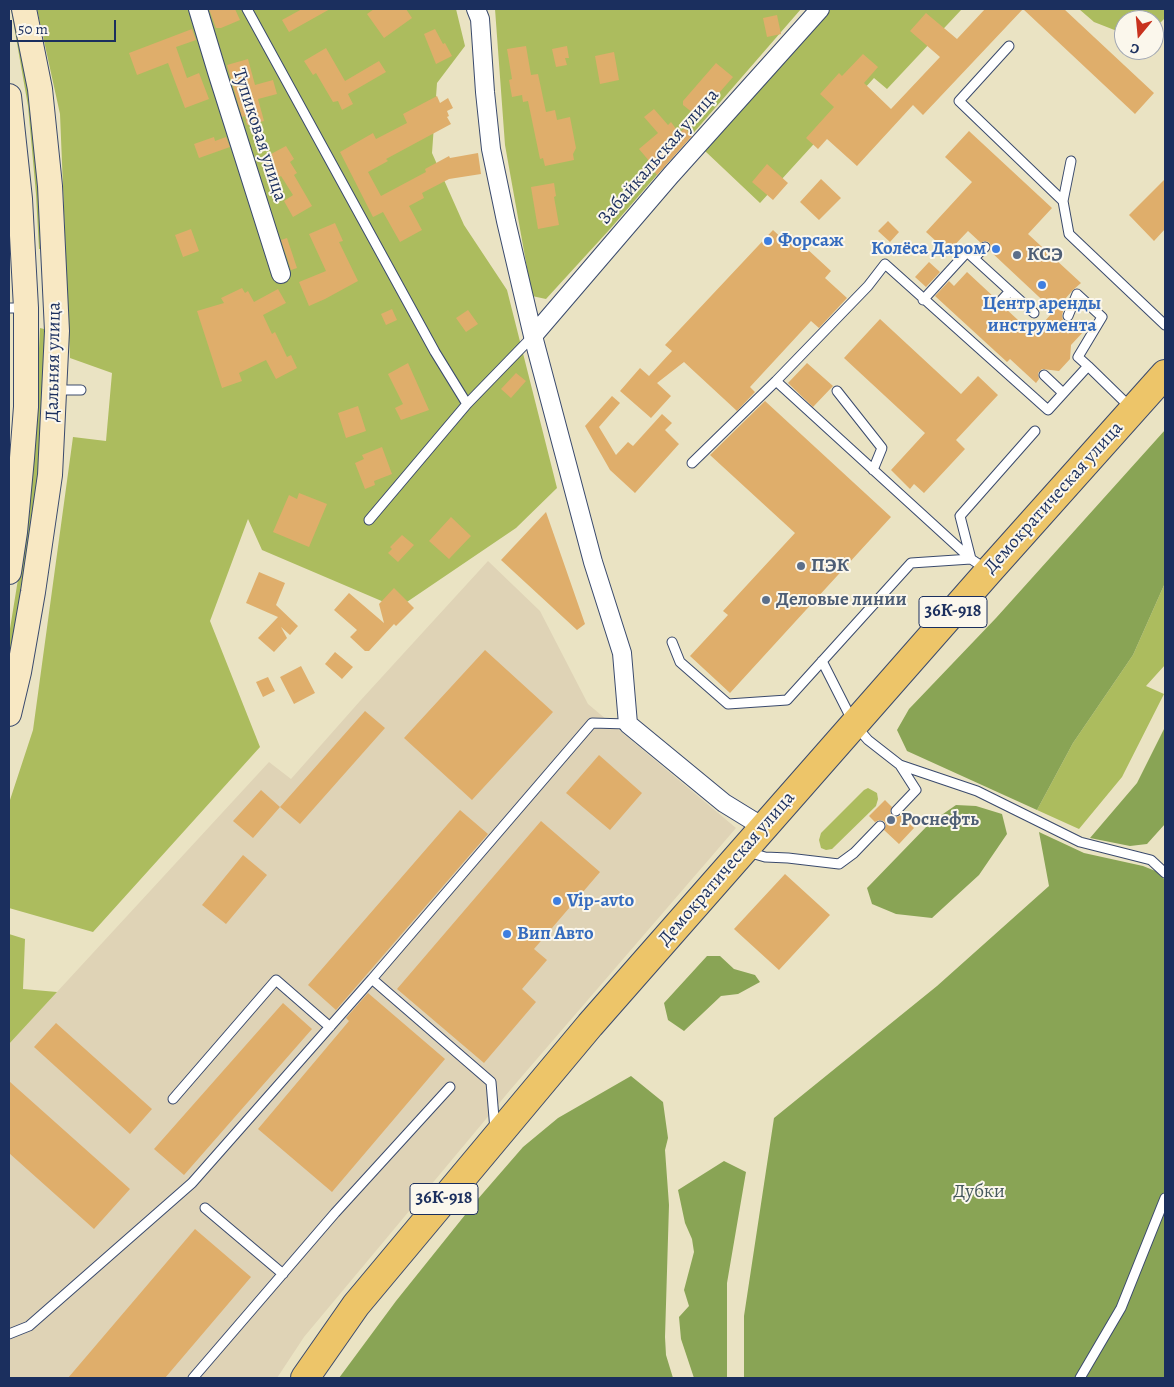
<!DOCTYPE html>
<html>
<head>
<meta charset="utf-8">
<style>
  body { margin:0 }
  #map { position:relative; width:1174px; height:1387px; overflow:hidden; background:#eae3c3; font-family:Alegreya,serif }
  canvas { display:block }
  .frame { position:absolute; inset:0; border:10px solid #1b2f5e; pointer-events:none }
  .north { position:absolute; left:1114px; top:10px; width:50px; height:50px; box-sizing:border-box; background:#fbf7ec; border:1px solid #a1a7b3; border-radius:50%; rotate:197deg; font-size:14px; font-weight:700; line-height:20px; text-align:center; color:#1b2f5e }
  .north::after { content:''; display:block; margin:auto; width:18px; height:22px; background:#c8321e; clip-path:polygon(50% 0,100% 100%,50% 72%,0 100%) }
  .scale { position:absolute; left:10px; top:20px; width:106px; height:22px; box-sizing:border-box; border:2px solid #1b2f5e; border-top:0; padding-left:6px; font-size:15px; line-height:18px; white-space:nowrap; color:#1b2f5e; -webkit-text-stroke:4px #fbf7ec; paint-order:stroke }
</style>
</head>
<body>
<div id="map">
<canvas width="1174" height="1387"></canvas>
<div class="frame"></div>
<div class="north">С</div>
<div class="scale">50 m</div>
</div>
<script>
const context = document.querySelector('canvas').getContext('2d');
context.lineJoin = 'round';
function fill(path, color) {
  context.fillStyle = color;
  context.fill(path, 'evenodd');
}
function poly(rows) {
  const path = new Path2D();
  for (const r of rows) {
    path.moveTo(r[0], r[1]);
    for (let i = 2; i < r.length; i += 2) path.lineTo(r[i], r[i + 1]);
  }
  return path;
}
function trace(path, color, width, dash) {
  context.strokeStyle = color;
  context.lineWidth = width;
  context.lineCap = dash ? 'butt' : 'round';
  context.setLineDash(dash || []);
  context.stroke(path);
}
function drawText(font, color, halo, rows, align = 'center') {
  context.font = font + ' Alegreya,serif';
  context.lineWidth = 4;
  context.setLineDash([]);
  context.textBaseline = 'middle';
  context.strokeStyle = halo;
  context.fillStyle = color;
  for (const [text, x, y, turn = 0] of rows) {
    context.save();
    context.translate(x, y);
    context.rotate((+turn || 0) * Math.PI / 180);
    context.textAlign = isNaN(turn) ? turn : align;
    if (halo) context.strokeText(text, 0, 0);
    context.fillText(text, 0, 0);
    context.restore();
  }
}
const built = poly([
  [488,561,540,611,588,704,736,828,511,1089,304,1337,277,1378,9,1378,9,1044,269,762,291,779,360,701]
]);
const green = poly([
  [11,9,18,9,30,75,47,249,39,249,36,194,28,106],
  [37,9,456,9,465,46,437,83,432,153,464,225,507,290,557,488,516,528,398,608,262,550,248,519,210,621,260,747,93,932,9,908,9,803,33,730,73,437,106,441,112,373,70,358,60,114],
  [495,9,801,9,610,229,546,299,532,296,505,145],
  [830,9,962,9,887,89,874,78,760,203,705,151],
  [1079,9,1165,9,1165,18,1160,23,1154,24,1154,20,1124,20,1124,30,1117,31,1094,22],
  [40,328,48,330,36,513,9,673,9,635,19,573,36,410],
  [1165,583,1165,665,1146,686,1164,694,1122,777,1079,829,1037,810,1073,743,1133,655],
  [868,788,877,793,878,799,876,806,832,849,826,850,821,848,819,840,821,833,864,790],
  [9,934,25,939,23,989,57,992,9,1044]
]);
const forest = poly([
  [1165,430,1165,583,1133,655,1073,743,1037,810,907,751,897,730,909,709,996,618],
  [1165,727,1165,824,1147,844,1130,846,1090,838,1137,783],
  [956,805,976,806,1002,814,1007,834,979,875,932,918,896,914,872,904,867,888,930,823],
  [1039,832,1084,853,1143,866,1158,872,1165,880,1165,1378,744,1378,744,1316,774,1118,937,986,1049,886],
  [707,956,720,956,734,969,755,975,760,982,738,994,721,996,684,1031,668,1020,664,1003],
  [631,1076,663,1102,668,1138,665,1150,669,1205,665,1337,666,1355,673,1378,339,1378,396,1301,477,1200,523,1147,558,1118],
  [724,1161,746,1172,727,1283,727,1378,694,1378,681,1339,679,1317,689,1306,684,1290,694,1252,692,1239,685,1223,678,1190]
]);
const building = poly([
  [209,9,235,9,240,20,221,28,216,28],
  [302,9,330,9,289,32,282,20],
  [374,9,406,9,412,18,384,38,367,14],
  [985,9,1064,9,1154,93,1135,114,1023,9,923,115,913,105,857,166,827,139,818,149,806,138,834,107,820,94,839,73,842,76,863,54,878,67,864,83,891,109,940,57,910,31,926,13,957,39],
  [777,15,781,34,767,37,763,18],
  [192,29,196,40,176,47,187,78,199,73,209,99,185,108,168,63,137,75,129,53],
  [435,29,443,44,445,43,452,56,436,64,424,34],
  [526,46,531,75,538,74,546,112,555,110,557,120,570,117,576,148,573,154,574,160,545,166,543,158,540,159,528,101,523,102,522,95,512,97,509,80,512,79,507,49],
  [567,46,569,58,565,58,567,65,556,67,552,49],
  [326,48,345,81,379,61,386,72,348,94,353,104,342,110,338,101,333,102,316,73,313,75,304,61],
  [614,52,619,80,600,84,595,56],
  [248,59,255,85,273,80,277,94,258,99,264,121,247,125,245,116,242,117,227,65],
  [716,63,733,77,698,117,683,105,683,101],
  [437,96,440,103,448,98,453,108,447,111,449,116,447,117,451,124,386,159,388,161,368,172,381,196,426,172,425,169,449,156,450,158,478,153,481,174,449,179,422,193,424,198,409,206,422,230,400,242,383,212,373,217,340,152,373,133,376,139,407,123,403,114],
  [654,109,668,125,671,122,679,133,685,128,692,136,657,175,653,170,655,168,639,149,658,133,644,117],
  [969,131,1052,208,1028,234,1081,283,1073,290,1058,307,1063,311,1062,316,1063,320,1068,322,1073,320,1084,331,1071,345,1070,359,1059,371,1042,369,1038,373,1039,379,1036,383,1010,359,1007,362,935,296,949,281,954,286,967,272,995,298,993,302,994,307,998,309,1004,307,1033,334,1054,311,990,251,991,246,989,242,984,241,981,243,968,231,948,252,926,232,972,182,945,157],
  [214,137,215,141,226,137,230,147,199,158,194,144],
  [286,146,294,159,290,162,297,173,294,175,312,206,293,217,284,201,293,195,281,176,276,179,266,161,273,157,271,154],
  [767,164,788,183,773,200,752,182],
  [821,179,841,198,819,220,800,202],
  [1165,179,1165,229,1154,241,1129,215],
  [554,183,556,196,554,197,559,225,538,229,531,187],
  [888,221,899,232,890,242,878,231],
  [335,223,343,241,339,242,358,281,325,299,309,306,299,282,326,271,309,234],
  [191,229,199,251,183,257,175,235],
  [773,230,786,242,792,235,831,271,825,278,847,298,819,328,811,321,750,387,755,392,737,411,684,362,657,383,671,396,651,418,620,391,640,368,649,376,672,351,665,345],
  [287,238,297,268,291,270,281,240],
  [929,262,940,272,926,287,915,277],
  [242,288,245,293,248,291,254,302,278,289,286,303,263,315,272,334,275,332,287,357,291,355,297,368,276,379,266,360,239,373,242,381,222,388,197,311,224,303,221,298],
  [392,309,397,320,386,325,381,314],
  [468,310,478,324,466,332,456,318],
  [880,319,961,394,978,376,998,395,956,440,965,449,924,493,914,484,910,489,891,470,925,433,844,358],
  [408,363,429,410,401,420,395,408,403,404,388,374],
  [807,363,833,386,813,407,788,383],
  [516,373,526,381,511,398,501,389],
  [612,396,620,403,599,427,616,455,628,442,633,446,662,414,672,423,665,430,679,444,635,493,610,470,585,426],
  [765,401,891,517,730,693,690,656,728,615,723,611,795,533,710,455],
  [358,406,366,431,346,438,338,413],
  [382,447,392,474,374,481,375,485,365,489,355,463,364,459,362,455],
  [299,493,327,504,309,547,273,532,289,495,297,499],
  [546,512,585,624,577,630,501,560],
  [451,517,471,536,449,559,429,541],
  [402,535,414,545,398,562,388,553,392,549,390,547],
  [259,572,285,583,276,605,298,626,290,635,281,627,287,638,274,652,258,638,278,617,246,603],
  [394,588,414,608,396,626,394,624,369,651,365,651,350,637,357,630,334,610,349,593,384,623,379,604],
  [485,650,553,712,472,800,404,738],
  [335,652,353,667,342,679,325,664],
  [301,666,315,693,294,704,280,677],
  [268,677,275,691,263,697,256,682],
  [365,711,385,728,300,824,280,807],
  [599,755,642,793,610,830,566,793],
  [261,790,280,807,253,838,233,821],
  [885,800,892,807,890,812,892,816,897,817,901,815,914,828,899,844,884,830,886,825,884,821,879,820,875,822,869,816],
  [460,810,488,834,336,1010,308,985],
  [541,821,600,872,534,949,547,960,522,989,536,1002,484,1063,397,989],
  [243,855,267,875,226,924,202,905],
  [785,874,830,915,779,970,734,929],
  [368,993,445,1059,332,1192,258,1129,349,1021,346,1018],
  [283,1003,312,1029,184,1175,154,1149],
  [56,1023,152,1109,130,1134,34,1047],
  [9,1081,130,1189,94,1229,9,1153],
  [195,1229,251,1277,165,1378,68,1378]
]);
const service = poly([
  [247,9,435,352,467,404],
  [1009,46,959,101,1063,201],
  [1071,161,1063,201,1069,234,1165,325],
  [974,258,985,247],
  [923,300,967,252,1034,313],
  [999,303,1010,291],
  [9,308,26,308],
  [1068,316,1077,294,1102,317,1078,357,1088,366],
  [1044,375,1063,393],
  [55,390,81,390],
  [837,391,882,448,873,470],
  [692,463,776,381,868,286,885,264,1048,410,1088,366,1131,408],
  [369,520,467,404,533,336],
  [986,569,971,559,960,516,1035,431],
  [672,642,680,662,728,704,787,700,911,563,971,559,776,381],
  [822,661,854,724,868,740,900,765,916,790,896,811],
  [900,765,977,791,1080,842,1151,860,1165,873],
  [748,852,765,857,788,858,839,864,854,853,880,826],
  [173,1099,276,980,330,1027],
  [495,1130,491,1082,372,979,592,723,628,724],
  [205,1208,283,1274],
  [9,1334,29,1326,192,1183,372,979],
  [193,1378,335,1213,450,1087],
  [1080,1378,1121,1308,1165,1198]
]);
const minor = poly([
  [198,9,217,72,281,274],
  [476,9,480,19,485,92,491,149,506,221,533,336,593,562,622,653,628,724,724,803,763,827],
  [533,336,671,175,820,9]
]);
const secondary = poly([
  [9,96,20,199,26,308,26,407,22,458,15,532,9,572],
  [9,714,19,672,33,592,50,475,57,331,50,186,40,89,24,9]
]);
const primary = poly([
  [305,1378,356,1305,590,1025,989,571,1165,374]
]);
const markers = [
  [768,241,5,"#3f7fe0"],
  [996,249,5,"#3f7fe0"],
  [1017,255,5,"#5c6f8a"],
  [1042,285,5,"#3f7fe0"],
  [801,566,5,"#5c6f8a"],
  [766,600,5,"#5c6f8a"],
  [891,820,5,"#5c6f8a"],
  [557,901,5,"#3f7fe0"],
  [507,934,5,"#3f7fe0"]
];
const shields = [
  [953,612,68],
  [444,1199,68]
];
const shieldNames = [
  ["36К-918",953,612],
  ["36К-918",444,1199]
];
const streetNames = [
  ["Тупиковая улица",259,135,72],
  ["Забайкальская улица",659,157,-49],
  ["Дальняя улица",54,362,-89],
  ["Демократическая улица",1054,498,-48],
  ["Демократическая улица",727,869,-49]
];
const shopNames = [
  ["Форсаж",778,241],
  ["Колёса Даром",986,249,"right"],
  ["Центр аренды",1042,304,"center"],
  ["инструмента",1042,326,"center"],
  ["Vip-avto",567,901],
  ["Вип Авто",517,934]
];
const serviceNames = [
  ["КСЭ",1027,255],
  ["ПЭК",811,566],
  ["Деловые линии",776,600],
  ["Роснефть",901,820]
];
const parkNames = [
  ["Дубки",979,1192]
];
fill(built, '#dfd3b6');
fill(green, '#acbc5e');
fill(forest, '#89a455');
fill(building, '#dfae6b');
trace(service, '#3a4a6d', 11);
trace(minor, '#3a4a6d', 20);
trace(secondary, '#3a4a6d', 26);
trace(primary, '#3a4a6d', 30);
trace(service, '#fff', 9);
trace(minor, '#fff', 18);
trace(secondary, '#f8e8c3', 24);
trace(primary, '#edc569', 28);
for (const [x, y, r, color] of markers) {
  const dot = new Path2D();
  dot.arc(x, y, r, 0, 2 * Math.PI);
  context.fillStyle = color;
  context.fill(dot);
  trace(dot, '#fbf7ec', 2);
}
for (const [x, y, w] of shields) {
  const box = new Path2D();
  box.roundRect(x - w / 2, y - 15.5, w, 31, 4);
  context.fillStyle = '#fbf7ec';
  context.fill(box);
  trace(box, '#1b2f5e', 1);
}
drawText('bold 18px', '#1b2f5e', null, shieldNames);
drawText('19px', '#1b2f5e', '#fbf7ec', streetNames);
drawText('bold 19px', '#366cbe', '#fbf7ec', shopNames, 'left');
drawText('bold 19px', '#4e5e75', '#fbf7ec', serviceNames, 'left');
drawText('19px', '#46595e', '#fbf7ec', parkNames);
</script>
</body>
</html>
